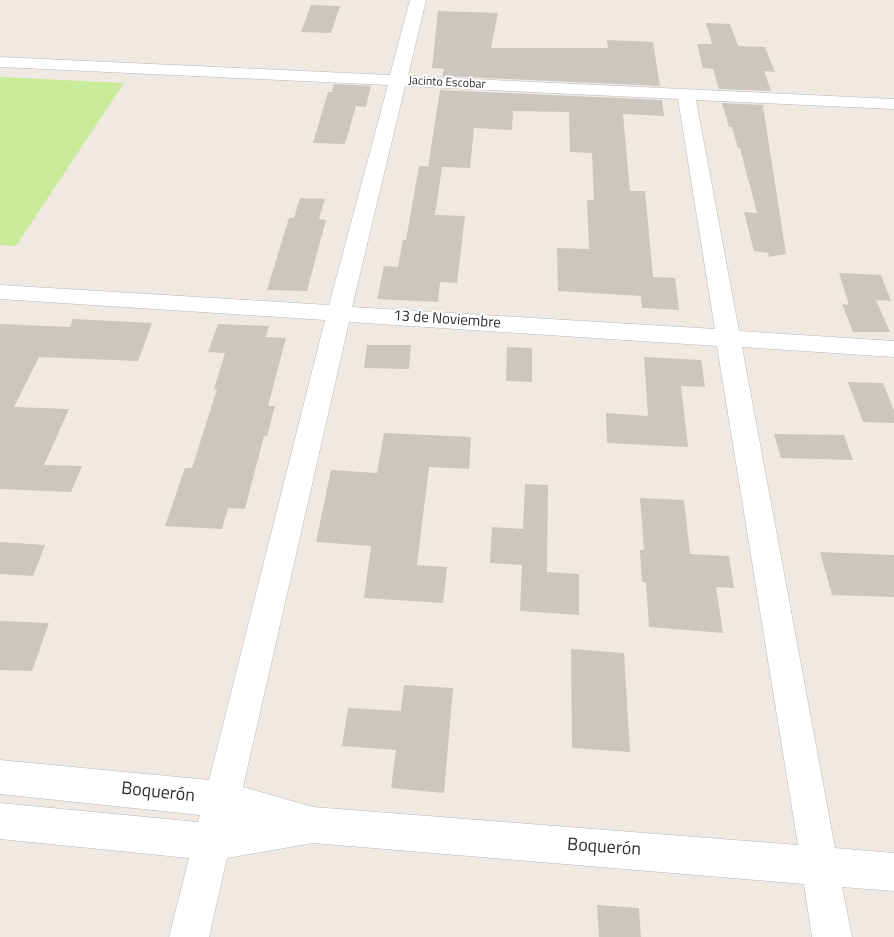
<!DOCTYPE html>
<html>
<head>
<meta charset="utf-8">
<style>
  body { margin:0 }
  canvas { display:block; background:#efe9e1 }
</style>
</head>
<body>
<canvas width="894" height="937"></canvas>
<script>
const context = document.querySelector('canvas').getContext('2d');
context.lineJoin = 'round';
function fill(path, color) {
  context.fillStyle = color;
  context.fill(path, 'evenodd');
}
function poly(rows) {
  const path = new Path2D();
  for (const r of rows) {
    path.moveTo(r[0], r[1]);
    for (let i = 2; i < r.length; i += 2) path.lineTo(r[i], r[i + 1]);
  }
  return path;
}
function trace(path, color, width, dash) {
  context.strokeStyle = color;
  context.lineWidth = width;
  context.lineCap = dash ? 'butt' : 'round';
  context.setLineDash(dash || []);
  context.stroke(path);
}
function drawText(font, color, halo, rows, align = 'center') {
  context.font = font + ' "Titillium Web",sans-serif';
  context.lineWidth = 4;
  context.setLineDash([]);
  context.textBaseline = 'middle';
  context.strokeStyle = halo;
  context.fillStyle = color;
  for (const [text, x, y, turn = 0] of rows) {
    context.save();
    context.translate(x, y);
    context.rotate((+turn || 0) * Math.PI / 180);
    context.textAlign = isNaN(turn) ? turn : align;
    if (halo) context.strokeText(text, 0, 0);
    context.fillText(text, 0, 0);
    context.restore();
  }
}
const pitch = poly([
  [0,77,124,83,16,246,0,245]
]);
const building = poly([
  [311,5,340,6,331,33,301,32],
  [438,11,498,13,491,48,608,48,607,40,653,42,660,86,442,76,444,69,432,68],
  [706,23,730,24,738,46,765,47,775,72,764,71,771,91,719,89,713,69,703,68,697,44,712,44],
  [334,84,371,86,366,107,356,106,345,144,313,143,328,92,332,92],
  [440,90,662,100,664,116,623,114,630,191,645,191,653,277,675,278,679,310,642,308,641,296,558,291,557,248,589,249,587,200,594,200,592,153,570,152,569,112,513,111,512,130,474,128,470,168,442,167,435,215,465,216,457,283,440,282,438,302,377,299,384,266,398,267,403,240,406,240,419,166,434,167,428,167],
  [722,103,765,105,763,106,786,254,769,257,768,253,754,251,744,212,757,213,740,148,738,148,732,127,729,127],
  [300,198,325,199,319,219,326,220,307,291,267,290,289,218,294,218],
  [839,273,881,275,891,301,876,300,890,332,853,332,842,304,849,305],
  [73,319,152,323,138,361,39,357,14,407,69,409,44,465,82,466,71,492,0,489,0,324,70,327],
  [218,324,269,326,266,337,286,338,268,406,275,406,267,436,264,436,245,509,228,508,222,529,165,526,185,468,192,468,217,389,214,389,225,353,208,352],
  [367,345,411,345,409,369,364,368],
  [507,347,532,348,532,382,506,381],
  [644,357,701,360,705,387,681,386,688,447,607,443,606,413,648,416],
  [848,382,883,383,894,411,894,423,863,422],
  [384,433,471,437,469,469,429,467,417,565,447,567,443,603,364,598,371,546,316,542,331,470,377,473],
  [774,434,844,435,853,460,781,458],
  [525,484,548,485,547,572,579,574,579,615,520,611,522,565,490,563,492,527,523,529],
  [640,498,684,500,690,554,729,556,734,588,716,587,723,633,649,627,646,583,642,582,640,550,644,550],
  [0,542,45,545,33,576,0,574],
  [820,552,894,555,894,597,832,595],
  [0,621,49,623,32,671,0,670],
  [571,649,624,653,630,752,572,748],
  [404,685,453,688,444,793,391,788,396,750,342,746,348,708,401,711],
  [597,905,639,908,641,937,599,937]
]);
const minor = poly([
  [410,0,426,0,408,76,894,99,894,109,696,100,739,331,894,341,894,357,742,347,835,848,894,853,894,891,842,887,852,937,812,937,804,884,313,843,227,858,209,937,169,937,189,858,0,839,0,803,198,822,200,815,0,794,0,760,209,780,325,320,0,299,0,285,329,305,388,85,0,67,0,57,390,75,410,0],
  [405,86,678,99,715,329,352,307,405,86],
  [349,322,717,346,798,845,313,807,243,787,349,322]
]);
const farStreetnames = [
  ["Jacinto Escobar",447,83,3]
];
const streetNames = [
  ["13 de Noviembre",447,320,4]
];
const nearStreetnames = [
  ["Boquerón",158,793,6],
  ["Boquerón",604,848,4]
];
fill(pitch, '#c9ec9a');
fill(building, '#cbc7bf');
trace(minor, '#b4b7c1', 1);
fill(minor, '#fff');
drawText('12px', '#2e2e2e', '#fff', farStreetnames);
drawText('15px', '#2e2e2e', '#fff', streetNames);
drawText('18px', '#2e2e2e', '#fff', nearStreetnames);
</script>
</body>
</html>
